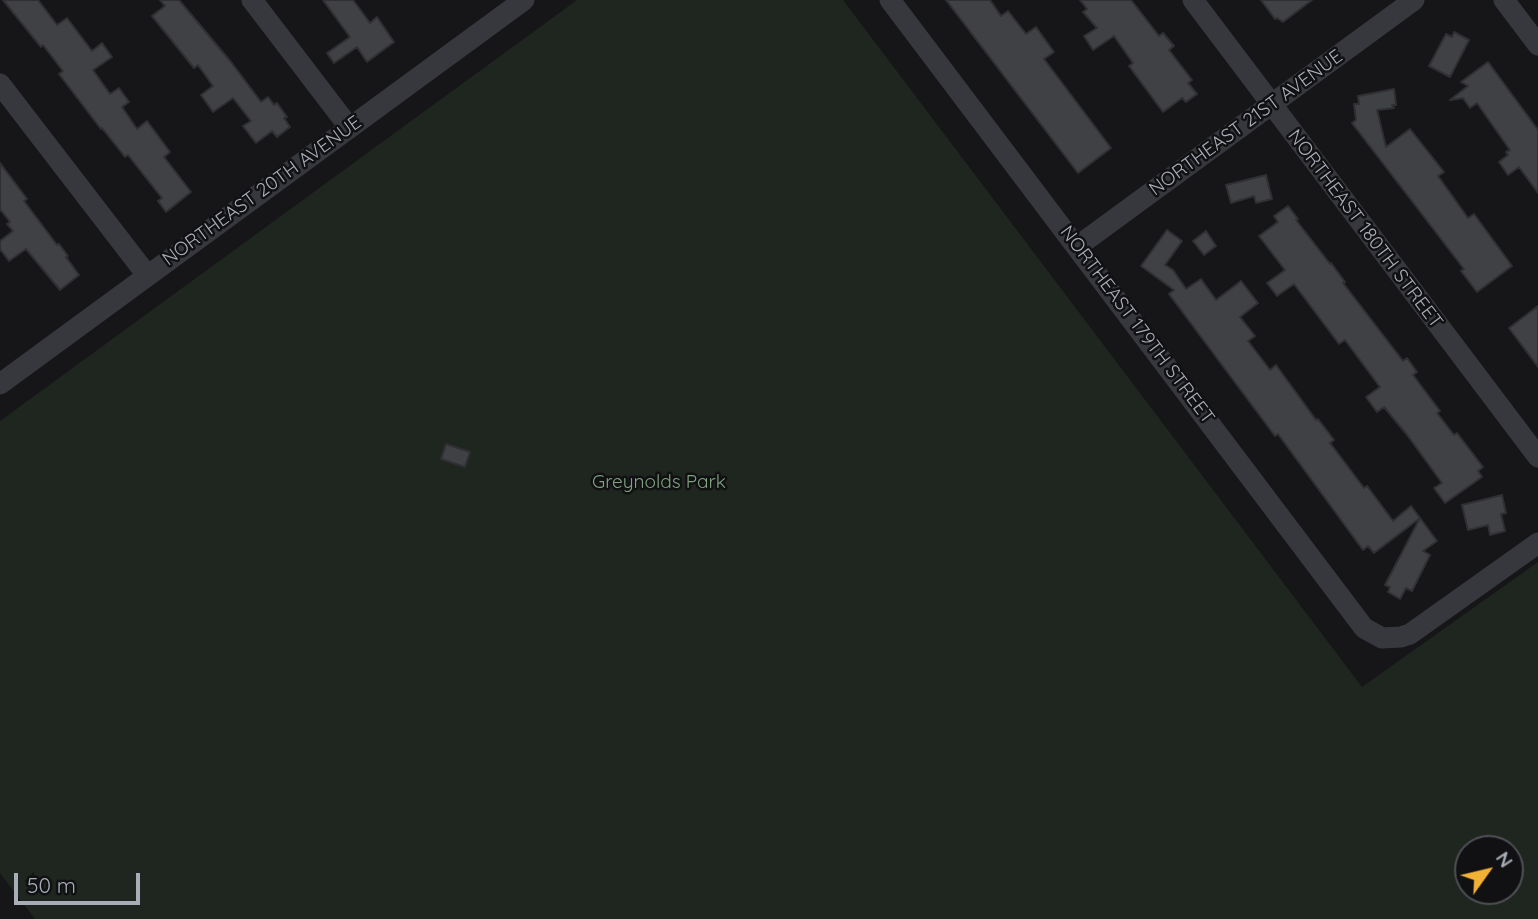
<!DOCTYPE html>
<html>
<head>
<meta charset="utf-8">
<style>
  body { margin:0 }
  #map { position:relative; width:1538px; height:919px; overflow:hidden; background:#161618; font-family:Quicksand,sans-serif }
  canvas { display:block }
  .north { position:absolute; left:1454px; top:835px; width:70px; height:70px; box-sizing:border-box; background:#111113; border:2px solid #4d4f55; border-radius:50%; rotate:56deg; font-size:19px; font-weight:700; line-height:28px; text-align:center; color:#a8adb8 }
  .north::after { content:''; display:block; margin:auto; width:24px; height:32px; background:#f2b134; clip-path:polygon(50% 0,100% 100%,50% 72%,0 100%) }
  .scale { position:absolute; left:14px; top:873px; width:126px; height:32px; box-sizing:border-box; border:4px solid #a8adb8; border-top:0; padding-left:9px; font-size:21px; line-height:24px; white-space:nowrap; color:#a8adb8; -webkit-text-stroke:5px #111113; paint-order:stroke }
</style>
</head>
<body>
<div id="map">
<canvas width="1538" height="919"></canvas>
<div class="north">N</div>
<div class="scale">50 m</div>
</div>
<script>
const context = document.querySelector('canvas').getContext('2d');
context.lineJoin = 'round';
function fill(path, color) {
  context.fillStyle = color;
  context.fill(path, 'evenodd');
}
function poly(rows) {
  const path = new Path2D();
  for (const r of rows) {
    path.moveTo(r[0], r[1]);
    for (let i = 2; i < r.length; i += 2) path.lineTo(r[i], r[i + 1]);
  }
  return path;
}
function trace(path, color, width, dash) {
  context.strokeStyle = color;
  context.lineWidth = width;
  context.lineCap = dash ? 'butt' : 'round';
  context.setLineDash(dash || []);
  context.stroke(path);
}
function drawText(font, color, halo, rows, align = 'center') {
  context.font = font + ' Quicksand,sans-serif';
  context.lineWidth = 5;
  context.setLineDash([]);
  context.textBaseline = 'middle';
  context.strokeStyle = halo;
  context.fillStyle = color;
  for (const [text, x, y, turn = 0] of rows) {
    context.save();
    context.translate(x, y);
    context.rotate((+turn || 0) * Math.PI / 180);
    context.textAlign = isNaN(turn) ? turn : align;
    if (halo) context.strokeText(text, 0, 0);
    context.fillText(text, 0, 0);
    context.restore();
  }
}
const green = poly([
  [577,0,843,0,1362,687,1538,562,1538,919,35,919,0,873,0,421],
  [1468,849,1510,849,1510,891,1468,891]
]);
const building = poly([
  [3,0,38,0,57,25,67,18,92,51,102,43,112,57,93,70,110,94,119,88,129,102,122,107,137,129,147,121,170,152,164,157,191,192,166,212,158,201,162,198,128,155,125,157,102,128,101,129,59,74,63,71,43,45,41,47,3,0],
  [160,0,179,0,231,62,261,102,268,97,274,105,277,103,287,117,284,118,290,127,277,137,272,131,256,143,243,126,251,121,233,98,213,112,201,95,213,86,198,65,194,68,152,16,165,6,160,0],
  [323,0,353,0,370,23,377,17,394,42,367,62,357,47,334,63,327,53,350,37,323,0],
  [946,0,990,0,1001,16,1008,11,1026,34,1036,27,1054,52,1044,59,1111,148,1078,173,946,0],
  [1080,0,1131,0,1159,36,1163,33,1174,46,1169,50,1192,80,1188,83,1197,94,1186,102,1182,98,1163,112,1129,66,1133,63,1114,36,1093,50,1084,36,1097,28,1083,12,1087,9,1080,0],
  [1261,0,1312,0,1283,22,1277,18,1275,19,1261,0],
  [1454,32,1469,40,1450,77,1429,66,1446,34,1452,37,1454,32],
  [1488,62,1538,130,1538,193,1519,167,1508,175,1499,162,1508,155,1506,152,1510,150,1477,103,1470,108,1463,98,1450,100,1468,86,1461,82,1488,62],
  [1394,89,1396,105,1392,105,1394,108,1377,110,1386,147,1410,129,1444,172,1438,176,1468,218,1474,214,1512,266,1477,292,1461,271,1464,269,1352,123,1356,120,1354,104,1359,104,1358,96,1394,89],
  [0,163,27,199,24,201,57,245,59,244,68,256,66,257,79,275,60,290,26,249,9,261,0,249,0,241,13,231,7,224,10,222,0,209,0,163],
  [1266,175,1272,199,1256,203,1254,196,1231,203,1226,185,1266,175],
  [1288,206,1298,219,1296,220,1330,264,1331,263,1345,282,1343,283,1403,361,1407,358,1417,372,1413,375,1440,411,1437,413,1454,435,1457,433,1483,467,1478,471,1482,477,1445,503,1434,488,1442,483,1408,436,1384,407,1377,412,1366,397,1380,387,1345,340,1339,344,1294,284,1277,296,1267,283,1285,270,1259,236,1278,222,1274,216,1288,206],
  [1167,230,1182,241,1165,265,1173,270,1186,289,1201,279,1216,300,1241,281,1258,303,1240,317,1255,336,1248,341,1270,370,1276,365,1316,420,1318,419,1334,440,1330,443,1364,488,1367,486,1393,521,1411,506,1420,518,1374,553,1368,546,1363,550,1278,434,1275,436,1169,294,1174,290,1141,266,1167,230],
  [1206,231,1216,246,1204,255,1193,241,1206,231],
  [1538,306,1538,367,1509,328,1538,306],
  [446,444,470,452,465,467,441,459,446,444],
  [1502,495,1506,513,1501,514,1505,531,1490,535,1488,525,1468,530,1462,505,1502,495],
  [1420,518,1437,541,1423,551,1430,555,1412,591,1406,588,1400,599,1388,592,1390,587,1385,585,1420,518]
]);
const minor = poly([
  [252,0,349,127],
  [890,0,1364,628,1382,638,1401,637,1410,634,1538,543],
  [1193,0,1538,457],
  [1504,0,1538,45],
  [0,84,147,275],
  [1078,246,1414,0],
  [0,384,524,0]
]);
const streetNames = [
  ["NORTHEAST 21ST AVENUE",1246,123,-36],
  ["NORTHEAST 20TH AVENUE",262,191,-36],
  ["NORTHEAST 180TH STREET",1365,229,53],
  ["NORTHEAST 179TH STREET",1137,325,53]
];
const parkNames = [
  ["Greynolds Park",659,482]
];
fill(green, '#1e261f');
fill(building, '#404145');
trace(building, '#303034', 2);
trace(minor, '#37383d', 21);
drawText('19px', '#a8adb8', '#111113', streetNames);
drawText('19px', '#7fa381', '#111113', parkNames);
</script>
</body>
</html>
